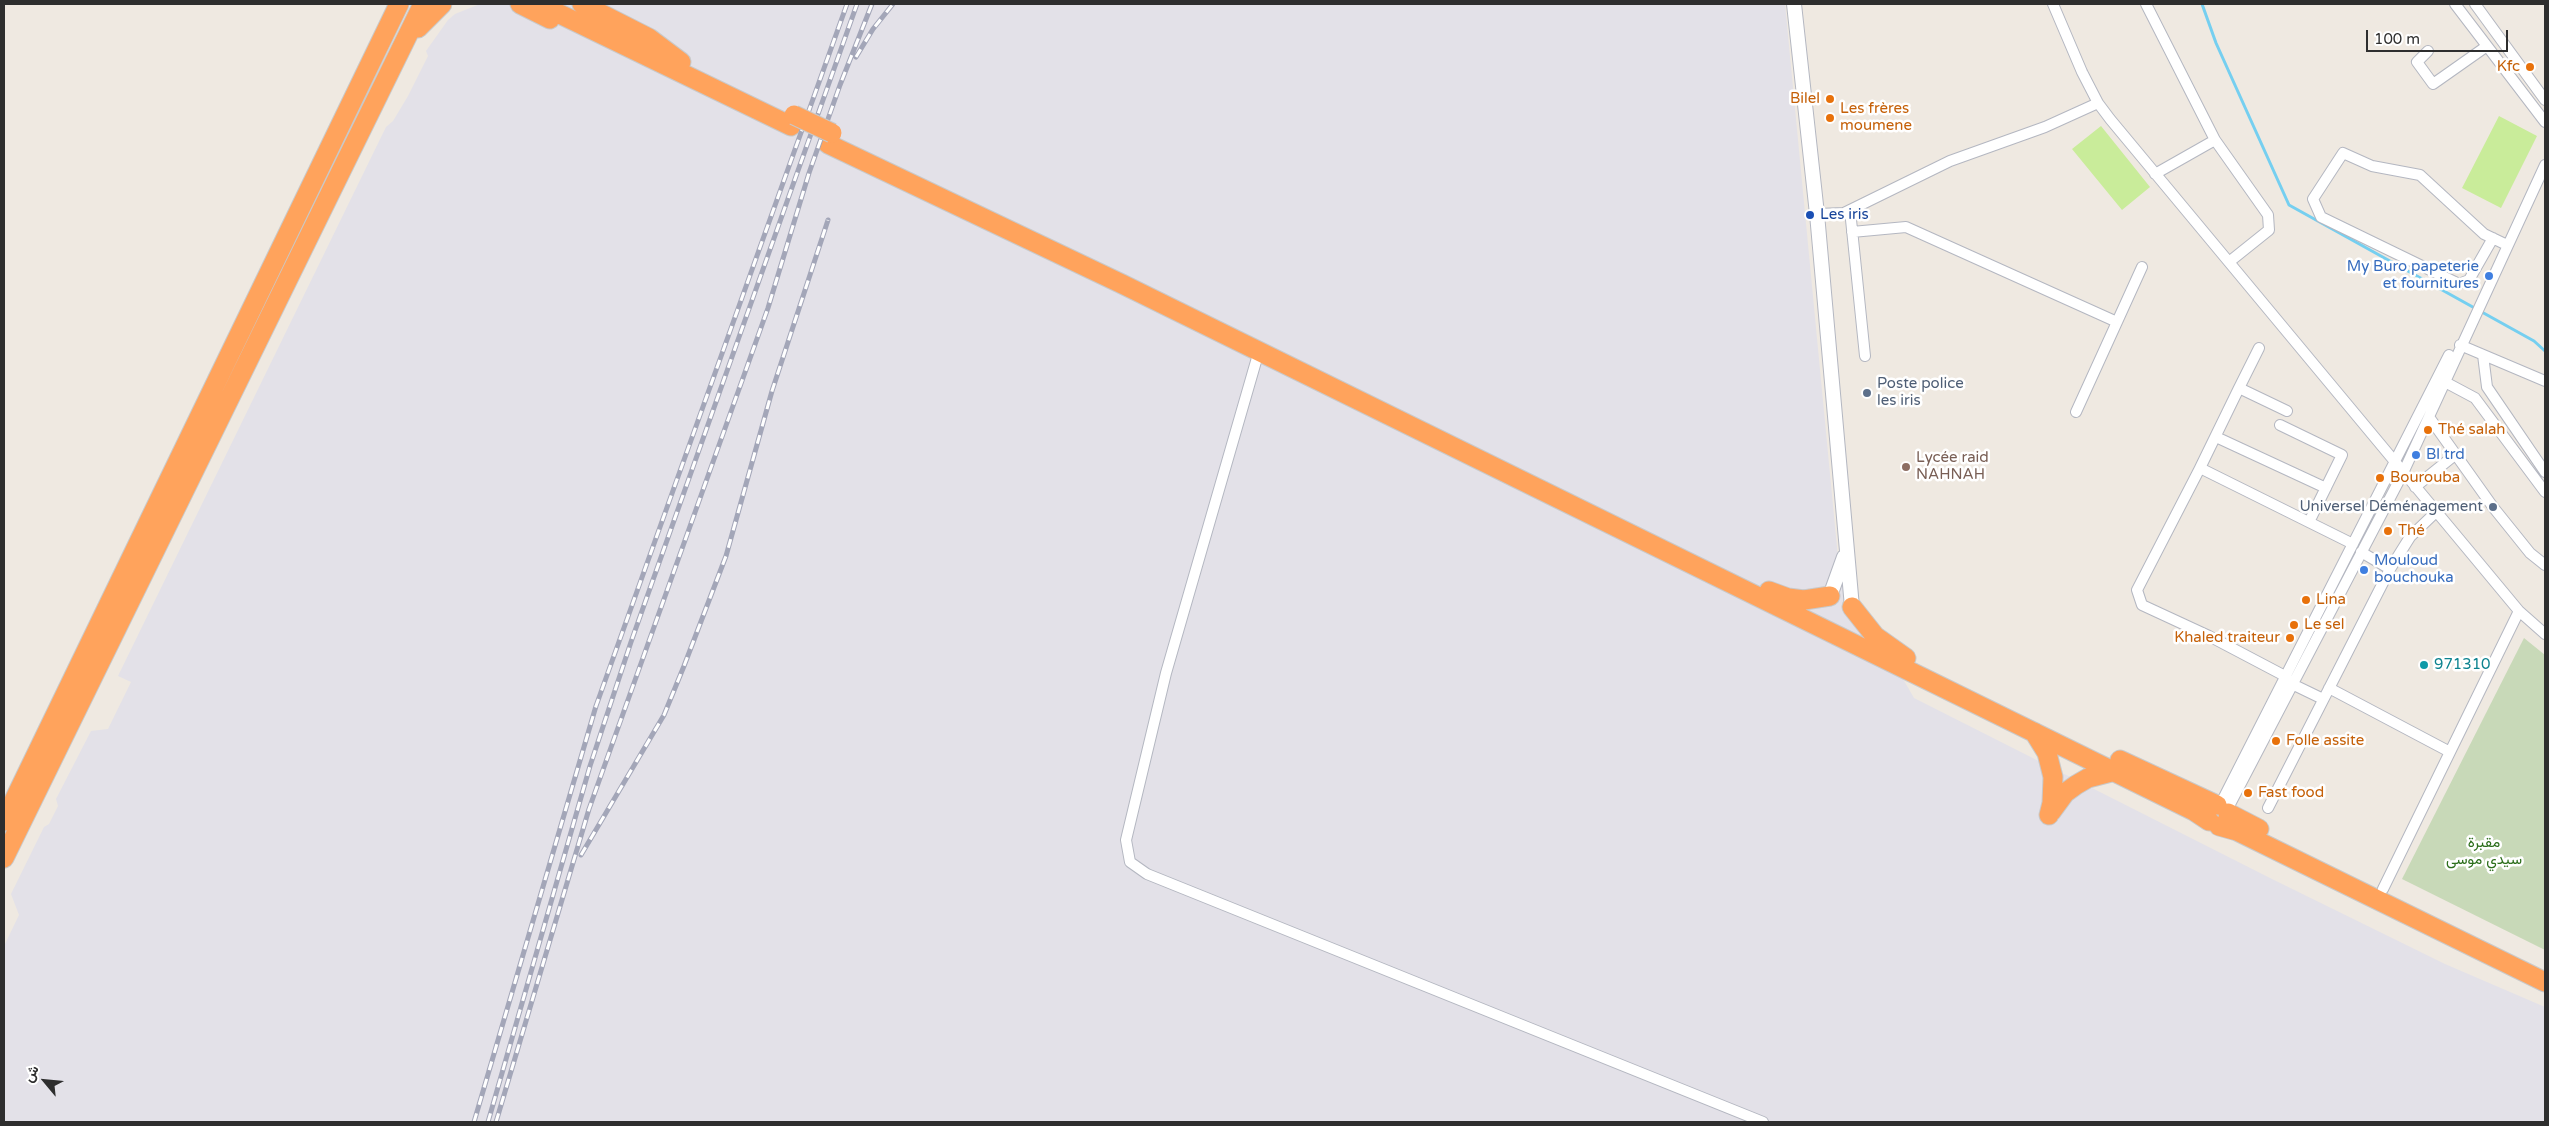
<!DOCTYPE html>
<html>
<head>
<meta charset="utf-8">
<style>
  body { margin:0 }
  #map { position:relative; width:2549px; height:1126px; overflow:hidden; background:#efe9e1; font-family:"Varela Round",Vazirmatn,sans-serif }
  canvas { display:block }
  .frame { position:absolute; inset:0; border:5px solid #2e2e2e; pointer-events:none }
  .north { position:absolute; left:20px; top:1056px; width:50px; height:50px; -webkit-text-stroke:4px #fff; paint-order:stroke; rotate:298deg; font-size:14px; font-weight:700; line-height:20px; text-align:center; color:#2e2e2e }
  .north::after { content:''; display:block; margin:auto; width:18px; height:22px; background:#2e2e2e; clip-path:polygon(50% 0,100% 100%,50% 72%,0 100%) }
  .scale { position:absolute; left:2366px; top:30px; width:142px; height:22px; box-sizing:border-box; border:2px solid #2e2e2e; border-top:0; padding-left:6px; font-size:15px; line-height:18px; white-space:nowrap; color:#2e2e2e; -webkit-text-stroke:4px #fff; paint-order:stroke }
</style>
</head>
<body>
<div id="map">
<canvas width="2549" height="1126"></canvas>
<div class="frame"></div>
<div class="north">ش</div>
<div class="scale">100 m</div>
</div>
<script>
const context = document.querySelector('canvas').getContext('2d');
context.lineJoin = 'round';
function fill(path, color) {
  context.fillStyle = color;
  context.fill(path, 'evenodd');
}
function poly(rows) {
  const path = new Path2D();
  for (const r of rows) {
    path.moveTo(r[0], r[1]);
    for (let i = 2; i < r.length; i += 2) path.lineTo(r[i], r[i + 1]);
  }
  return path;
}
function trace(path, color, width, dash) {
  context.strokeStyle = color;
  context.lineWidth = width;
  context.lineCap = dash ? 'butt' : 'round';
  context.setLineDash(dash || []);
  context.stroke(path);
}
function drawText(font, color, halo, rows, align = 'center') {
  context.font = font + ' "Varela Round",Vazirmatn,sans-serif';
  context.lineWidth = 5;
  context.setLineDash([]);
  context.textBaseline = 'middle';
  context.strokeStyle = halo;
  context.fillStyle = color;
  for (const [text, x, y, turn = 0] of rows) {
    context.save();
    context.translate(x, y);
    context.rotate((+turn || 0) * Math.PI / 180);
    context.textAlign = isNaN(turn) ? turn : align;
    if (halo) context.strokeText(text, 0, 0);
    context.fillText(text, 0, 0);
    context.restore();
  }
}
const industrial = poly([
  [480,4,1785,4,1839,568,1914,698,2272,879,2445,964,2545,1007,2545,1122,4,1122,4,946,19,915,11,894,44,827,49,824,58,806,56,799,91,731,108,729,131,682,118,676,386,127,393,121,408,96,428,56,426,51,448,20,455,14]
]);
const cemetery = poly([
  [2524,638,2545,655,2545,950,2402,879]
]);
const pitch = poly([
  [2499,116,2537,136,2501,208,2462,188],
  [2101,126,2150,187,2122,210,2072,149]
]);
const stream = poly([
  [2202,4,2216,43,2289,205,2534,341,2545,351]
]);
const street = poly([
  [2053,4,2082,72,2098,103,2110,119,2519,611,2545,634],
  [2146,4,2215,140,2268,215,2269,230,2229,262],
  [2455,4,2545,122],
  [2475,4,2545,100],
  [2428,51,2417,62,2433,84,2487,46],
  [2155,174,2215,140],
  [1850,210,1865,356],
  [1817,214,1844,213,1950,161,2045,127,2098,103],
  [1852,232,1906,227,2117,322,2076,412],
  [2493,238,2469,280,2459,284,2321,217,2313,199,2343,153,2372,166,2420,175,2484,234,2507,245],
  [2117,322,2142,267],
  [2460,345,2545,381],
  [1259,351,1166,673,1126,840,1130,862,1147,874,1763,1122],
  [2483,355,2487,387,2545,472],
  [2445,382,2475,398,2545,492],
  [2239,388,2259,348],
  [2429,417,2493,507,2530,553,2545,565],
  [2280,425,2342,455,2309,522],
  [2216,437,2326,488],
  [2200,468,2239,388,2287,411],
  [2415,487,2456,454],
  [2361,552,2390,569],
  [2329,688,2450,752],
  [2323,699,2292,684,2285,676,2209,636,2142,605,2137,590,2200,468,2353,544],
  [2220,805,2449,355],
  [2268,808,2390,569,2410,537,2436,512],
  [2227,810,2403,473,2545,165],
  [2383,889,2519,611]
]);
const secondary = poly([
  [1794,4,1817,214,1852,607],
  [1830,596,1844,557]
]);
const highway = poly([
  [520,4,550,19],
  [539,4,791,126],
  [582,4,649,38,681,62],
  [418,28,442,4],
  [828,144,1122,284,1541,490,2194,811,2209,821],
  [1769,591,1788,598,1804,600,1830,596],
  [1852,607,1875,636,1906,658],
  [2034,732,2047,753,2053,777,2052,803,2049,815],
  [2120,760,2217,805],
  [2051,812,2065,793,2076,785,2088,778,2115,771],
  [2228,813,2259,829],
  [4,821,399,4],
  [2219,826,2237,831,2545,982],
  [4,858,423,4]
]);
const rail = poly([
  [856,57,873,29,893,4],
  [581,855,664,715,684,666,726,556,772,391,828,220],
  [474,1122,596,706,847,4],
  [488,1122,590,766,631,642,857,4],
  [496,1122,589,809,768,308,809,173,840,85,872,4]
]);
const highwayBridge = poly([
  [794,115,832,133]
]);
const markers = [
  [2530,67,5,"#e8710a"],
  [1830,99,5,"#e8710a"],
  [1830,118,5,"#e8710a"],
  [1810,215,5,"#1a4fb4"],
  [2489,276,5,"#3f7fe0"],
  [1867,393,5,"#5c6f8a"],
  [2428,430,5,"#e8710a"],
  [2416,455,5,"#3f7fe0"],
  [1906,467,5,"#8d6e63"],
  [2380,478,5,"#e8710a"],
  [2493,507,5,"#5c6f8a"],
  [2388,531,5,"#e8710a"],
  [2364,570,5,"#3f7fe0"],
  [2306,600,5,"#e8710a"],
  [2294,625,5,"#e8710a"],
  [2290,638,5,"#e8710a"],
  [2424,665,5,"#0f9aa8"],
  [2276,741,5,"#e8710a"],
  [2248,793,5,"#e8710a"]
];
const foodNames = [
  ["Kfc",2520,67,"right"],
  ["Bilel",1820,99,"right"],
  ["Les frères",1840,109],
  ["moumene",1840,126],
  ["Thé salah",2438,430],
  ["Bourouba",2390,478],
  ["Thé",2398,531],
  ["Lina",2316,600],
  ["Le sel",2304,625],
  ["Khaled traiteur",2280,638,"right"],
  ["Folle assite",2286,741],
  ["Fast food",2258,793]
];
const transitNames = [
  ["Les iris",1820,215]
];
const shopNames = [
  ["My Buro papeterie",2479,267,"right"],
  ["et fournitures",2479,284,"right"],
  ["Bl trd",2426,455],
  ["Mouloud",2374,561],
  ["bouchouka",2374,578]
];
const serviceNames = [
  ["Poste police",1877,384],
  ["les iris",1877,401],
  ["Universel Déménagement",2483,507,"right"]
];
const educationNames = [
  ["Lycée raid",1916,458],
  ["NAHNAH",1916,475]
];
const cultureNames = [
  ["971310",2434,665]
];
const parkNames = [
  ["مقبرة",2484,843],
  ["سيدي موسى",2484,860]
];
fill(industrial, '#e3e1e8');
fill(cemetery, '#c8d9b8');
fill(pitch, '#c9ec9a');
trace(stream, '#75cff0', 3);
trace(street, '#b4b7c1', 12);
trace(secondary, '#b4b7c1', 16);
trace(highway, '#c9c9c9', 21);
trace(street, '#fff', 10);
trace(secondary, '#fff', 14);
trace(highway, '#ffa35c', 19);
trace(rail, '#a3a6b8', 5);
trace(rail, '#fff', 3, [9]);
trace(highwayBridge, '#c9c9c9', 21, []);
trace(highwayBridge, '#ffa35c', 19);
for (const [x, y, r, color] of markers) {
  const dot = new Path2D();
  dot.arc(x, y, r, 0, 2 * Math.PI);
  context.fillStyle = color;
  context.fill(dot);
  trace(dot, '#fff', 2);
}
drawText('15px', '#c56008', '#fff', foodNames, 'left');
drawText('15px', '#164399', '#fff', transitNames, 'left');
drawText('15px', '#366cbe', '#fff', shopNames, 'left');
drawText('15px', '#4e5e75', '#fff', serviceNames, 'left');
drawText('15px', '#785e54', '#fff', educationNames, 'left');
drawText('15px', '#0d838f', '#fff', cultureNames, 'left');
drawText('15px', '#2c6e1b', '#fff', parkNames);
</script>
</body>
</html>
